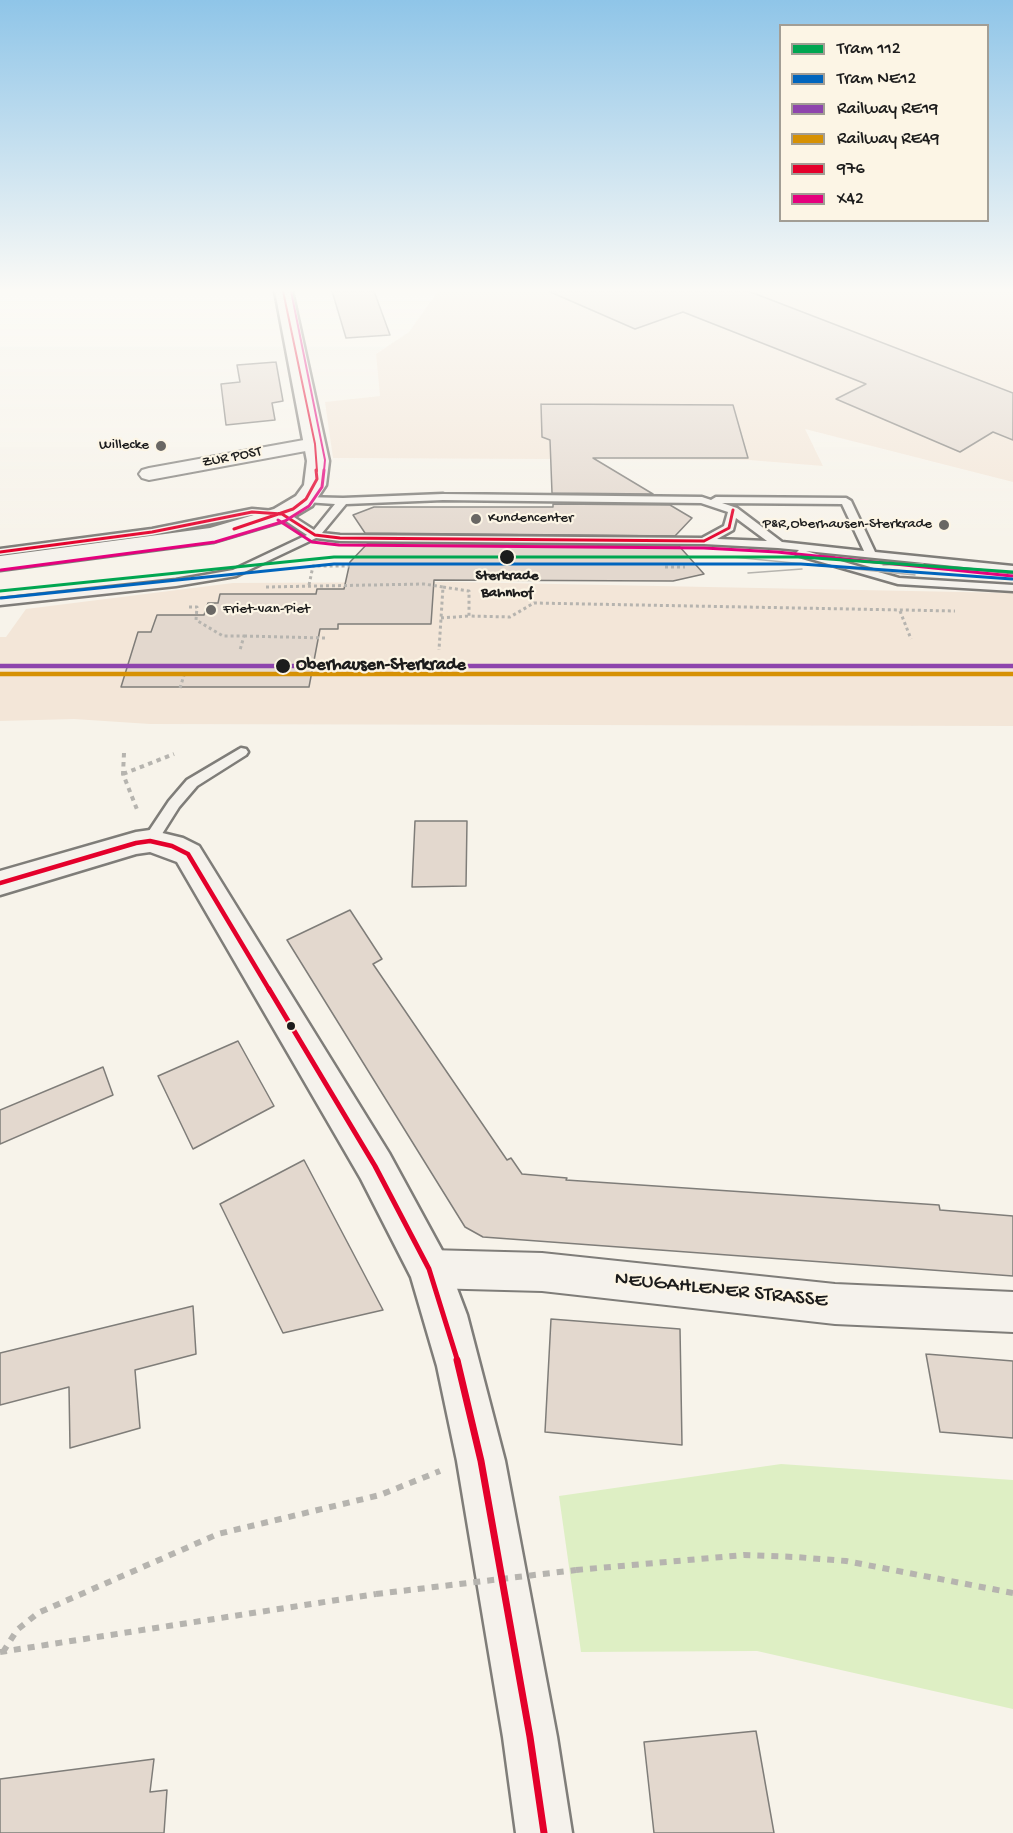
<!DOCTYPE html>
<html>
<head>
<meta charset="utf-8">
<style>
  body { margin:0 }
  #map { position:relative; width:1013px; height:1833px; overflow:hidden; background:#f7f3ea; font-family:"Gochi Hand",sans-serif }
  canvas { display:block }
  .legend { position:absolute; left:779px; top:24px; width:210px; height:198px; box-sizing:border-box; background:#fcf5e5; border:2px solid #a29e95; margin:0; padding:8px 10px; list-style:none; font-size:18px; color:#1c1c1c }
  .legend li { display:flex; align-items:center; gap:12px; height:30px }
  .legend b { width:30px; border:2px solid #a29e95 }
</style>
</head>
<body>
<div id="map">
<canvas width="1013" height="1833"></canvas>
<ul class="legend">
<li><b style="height:8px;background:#00a651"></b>Tram 112</li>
<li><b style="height:8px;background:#0065bd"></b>Tram NE12</li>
<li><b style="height:8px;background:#8e44ad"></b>Railway RE19</li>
<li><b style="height:8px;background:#d69104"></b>Railway RE49</li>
<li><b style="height:8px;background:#e4002b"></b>976</li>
<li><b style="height:8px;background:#e5007d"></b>X42</li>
</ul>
</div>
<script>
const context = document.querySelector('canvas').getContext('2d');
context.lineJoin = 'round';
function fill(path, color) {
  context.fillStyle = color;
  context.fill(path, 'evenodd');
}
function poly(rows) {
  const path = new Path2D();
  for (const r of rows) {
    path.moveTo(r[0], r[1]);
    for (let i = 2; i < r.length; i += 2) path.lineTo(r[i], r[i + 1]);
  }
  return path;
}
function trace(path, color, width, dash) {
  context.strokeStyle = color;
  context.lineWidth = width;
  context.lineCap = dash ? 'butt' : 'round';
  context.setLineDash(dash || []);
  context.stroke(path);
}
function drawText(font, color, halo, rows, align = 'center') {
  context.font = font + ' "Gochi Hand",sans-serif';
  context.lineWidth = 4.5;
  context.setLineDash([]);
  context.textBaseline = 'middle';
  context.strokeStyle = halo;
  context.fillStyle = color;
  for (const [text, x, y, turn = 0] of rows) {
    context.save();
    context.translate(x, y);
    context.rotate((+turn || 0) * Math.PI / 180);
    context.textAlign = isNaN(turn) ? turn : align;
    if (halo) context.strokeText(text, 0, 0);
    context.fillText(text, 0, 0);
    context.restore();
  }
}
const built = poly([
  [438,291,1013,291,1013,482,805,429,823,466,749,460,333,458,325,402,380,396,376,354,409,332],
  [454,582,1013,593,1013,726,150,724,74,719,0,721,0,637,6,637,26,609,233,583]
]);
const green = poly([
  [781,1464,1013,1480,1013,1709,757,1651,581,1652,559,1496]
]);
const building = poly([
  [332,291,374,291,390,335,346,338,332,291],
  [548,291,748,291,1013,393,1013,440,993,432,960,452,836,399,866,384,683,312,635,329,548,291],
  [276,362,283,401,272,403,275,420,226,425,221,384,240,382,237,365,276,362],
  [541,404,733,405,748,458,593,458,653,494,552,493,550,440,542,437,541,404],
  [553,504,670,505,692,518,675,536,365,533,353,515,374,507,553,507,553,504],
  [368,543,679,546,704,574,673,581,434,580,431,624,338,624,338,629,320,629,309,687,121,687,138,632,151,632,157,615,204,615,208,603,218,603,220,594,316,594,317,589,344,589,350,562,368,543],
  [415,821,467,821,466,886,412,887,415,821],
  [350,910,382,959,373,964,507,1160,511,1158,522,1174,567,1178,566,1180,939,1205,940,1210,1013,1216,1013,1276,483,1237,465,1227,287,940,350,910],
  [238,1041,274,1106,193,1149,158,1076,238,1041],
  [103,1067,113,1095,0,1144,0,1110,103,1067],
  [304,1160,383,1310,283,1333,220,1204,304,1160],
  [193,1306,196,1354,135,1370,140,1428,70,1448,69,1387,0,1405,0,1353,193,1306],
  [551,1319,680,1329,682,1445,545,1432,551,1319],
  [926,1354,1013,1361,1013,1438,940,1432,926,1354],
  [756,1731,774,1833,654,1833,644,1742,756,1731],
  [154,1759,150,1792,167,1790,164,1833,0,1833,0,1779,154,1759]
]);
const pathFar2 = poly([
  [665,567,685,567],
  [309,585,313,566,350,566],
  [266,587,424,584,443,587,439,650],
  [443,587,469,591,469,616,510,617,534,603,955,611],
  [189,607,197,607,196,620,223,636,244,636,240,650],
  [900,611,911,639],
  [441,618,469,616],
  [244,636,325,638,325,641],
  [180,688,185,672]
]);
const pathFar1 = poly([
  [124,753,123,774,138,812],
  [123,774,174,754]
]);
const path = poly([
  [576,1570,744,1555,795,1557,846,1561,1013,1593],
  [0,1652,376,1594],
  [3,1652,17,1630,38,1613,218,1534,380,1495,440,1471]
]);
const lane = poly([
  [443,494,702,497,711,500,716,497,846,498,851,501,875,552,1013,566,1013,572,806,551,899,578,1013,585,1013,591,898,584,797,555,796,553,799,550,778,548,704,544,340,541,316,538,236,576,176,586,0,605,0,599,176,580,233,570,307,535,280,517,252,515,152,535,0,555,0,549,152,529,252,509,286,512,314,530,335,504,306,502,301,499,302,497,343,498,443,494],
  [443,500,701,503,728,512,724,526,702,538,340,535,322,533,346,504,443,500],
  [722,503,842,504,864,551,782,542,737,508,722,503],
  [736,518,767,541,717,539,733,530,736,518],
  [241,748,246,749,248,752,246,755,197,786,179,807,155,845,145,845,143,841,145,837,169,801,187,780,241,748]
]);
const street = poly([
  [315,438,322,440,324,444,322,448,149,480,142,478,139,474,142,470,149,468,315,438],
  [429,1250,542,1253,835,1284,1013,1292,1013,1332,835,1324,542,1291,429,1288,415,1282,410,1269,415,1256,429,1250]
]);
const secondary = poly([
  [275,291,292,291,329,461,326,485,312,506,290,519,213,542,0,570,0,556,210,528,274,509,296,496,304,485,307,461,275,291],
  [150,830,183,838,199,846,389,1153,444,1254,467,1315,505,1461,557,1737,572,1833,516,1833,503,1737,457,1461,437,1366,411,1277,361,1179,177,862,150,852,136,854,0,895,0,871,136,832,150,830]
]);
const tram = poly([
  [733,557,915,575],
  [883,565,923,564],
  [748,573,802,569]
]);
const pathBridge = poly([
  [376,1594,576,1570]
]);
const bus1Far4 = poly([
  [283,291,315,444,317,471]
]);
const bus1Far3 = poly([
  [234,529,293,509,306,499,317,479,316,470],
  [0,552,152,532,252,512,282,514,315,535,340,538,704,541,729,528,733,510]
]);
const bus1Far2 = poly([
  [0,883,136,843,150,841,172,846,188,854,270,991]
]);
const bus1Far1 = poly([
  [269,989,375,1166,429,1269,458,1362]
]);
const bus1 = poly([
  [457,1360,481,1461,530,1737,544,1833]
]);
const bus2Far1 = poly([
  [291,291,325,460,324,471]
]);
const bus2 = poly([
  [278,520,312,542,339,545,704,548,777,552,1012,576],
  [1,570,215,542,285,521,309,506,322,487,324,470]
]);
const rail1 = poly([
  [0,666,1013,666]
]);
const rail2 = poly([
  [0,674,1013,674]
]);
const tram1 = poly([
  [0,591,334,557,801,557,1013,572]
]);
const tram2 = poly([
  [1,598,334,564,801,564,1012,579]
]);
const markers = [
  [161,446,6,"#696764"],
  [476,519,6,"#696764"],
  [944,525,6,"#696764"],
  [507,557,8,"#1c1c1c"],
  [211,610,6,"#696764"],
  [283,666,8,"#1c1c1c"],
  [291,1026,5,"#1c1c1c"]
];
const farPoinames = [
  ["Willecke",149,446],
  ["Kundencenter",488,519,"left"],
  ["P&R,Oberhausen-Sterkrade",932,525],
  ["Friet-van-Piet",223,610,"left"]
];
const farStreetnames = [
  ["ZUR POST",232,458,-11]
];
const farStopnames = [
  ["Sterkrade",507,577],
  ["Bahnhof",507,594]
];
const stopNames = [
  ["Oberhausen-Sterkrade",296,666]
];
const nearStreetnames = [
  ["NEUGAHLENER STRASSE",721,1291,6]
];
fill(built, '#f3e6d8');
fill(green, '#deefc4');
fill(building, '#e3d8ce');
trace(building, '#7f7d79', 1.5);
trace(lane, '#7f7d79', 5);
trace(street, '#7f7d79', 4);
trace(secondary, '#7f7d79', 5);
trace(pathFar2, '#b6b4af', 3, [3, 3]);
trace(pathFar1, '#b6b4af', 4, [4.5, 4.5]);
trace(path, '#b6b4af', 6, [7, 7]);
fill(lane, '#f5f2ec');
fill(street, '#f5f2ec');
fill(secondary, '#f5f2ec');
trace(tram, '#b6b4af', 1.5);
trace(pathBridge, '#b6b4af', 6, [7, 7]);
trace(bus1Far4, '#e4002b', 2);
trace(bus1Far3, '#e4002b', 3);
trace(bus1Far2, '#e4002b', 4.5);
trace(bus1Far1, '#e4002b', 5);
trace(bus1, '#e4002b', 7);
trace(bus2Far1, '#e5007d', 2);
trace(bus2, '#e5007d', 3);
trace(rail1, '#8e44ad', 4.5);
trace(rail2, '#d69104', 4.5);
trace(tram1, '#00a651', 3);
trace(tram2, '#0065bd', 3);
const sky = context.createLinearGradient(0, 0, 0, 548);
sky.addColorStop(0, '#8fc5e8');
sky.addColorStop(0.53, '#fbfaf6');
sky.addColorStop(1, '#fbfaf600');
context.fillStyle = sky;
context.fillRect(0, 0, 1013, 548);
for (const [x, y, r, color] of markers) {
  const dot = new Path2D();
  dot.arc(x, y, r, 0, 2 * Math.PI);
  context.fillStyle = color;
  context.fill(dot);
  trace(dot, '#fcf5e5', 2);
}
drawText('15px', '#1c1c1c', '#fcf5e5', farPoinames, 'right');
drawText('15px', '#1c1c1c', '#fcf5e5', farStreetnames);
drawText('bold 15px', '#1c1c1c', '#fcf5e5', farStopnames);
drawText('bold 18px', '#1c1c1c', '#fcf5e5', stopNames, 'left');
drawText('21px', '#1c1c1c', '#fcf5e5', nearStreetnames);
</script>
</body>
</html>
